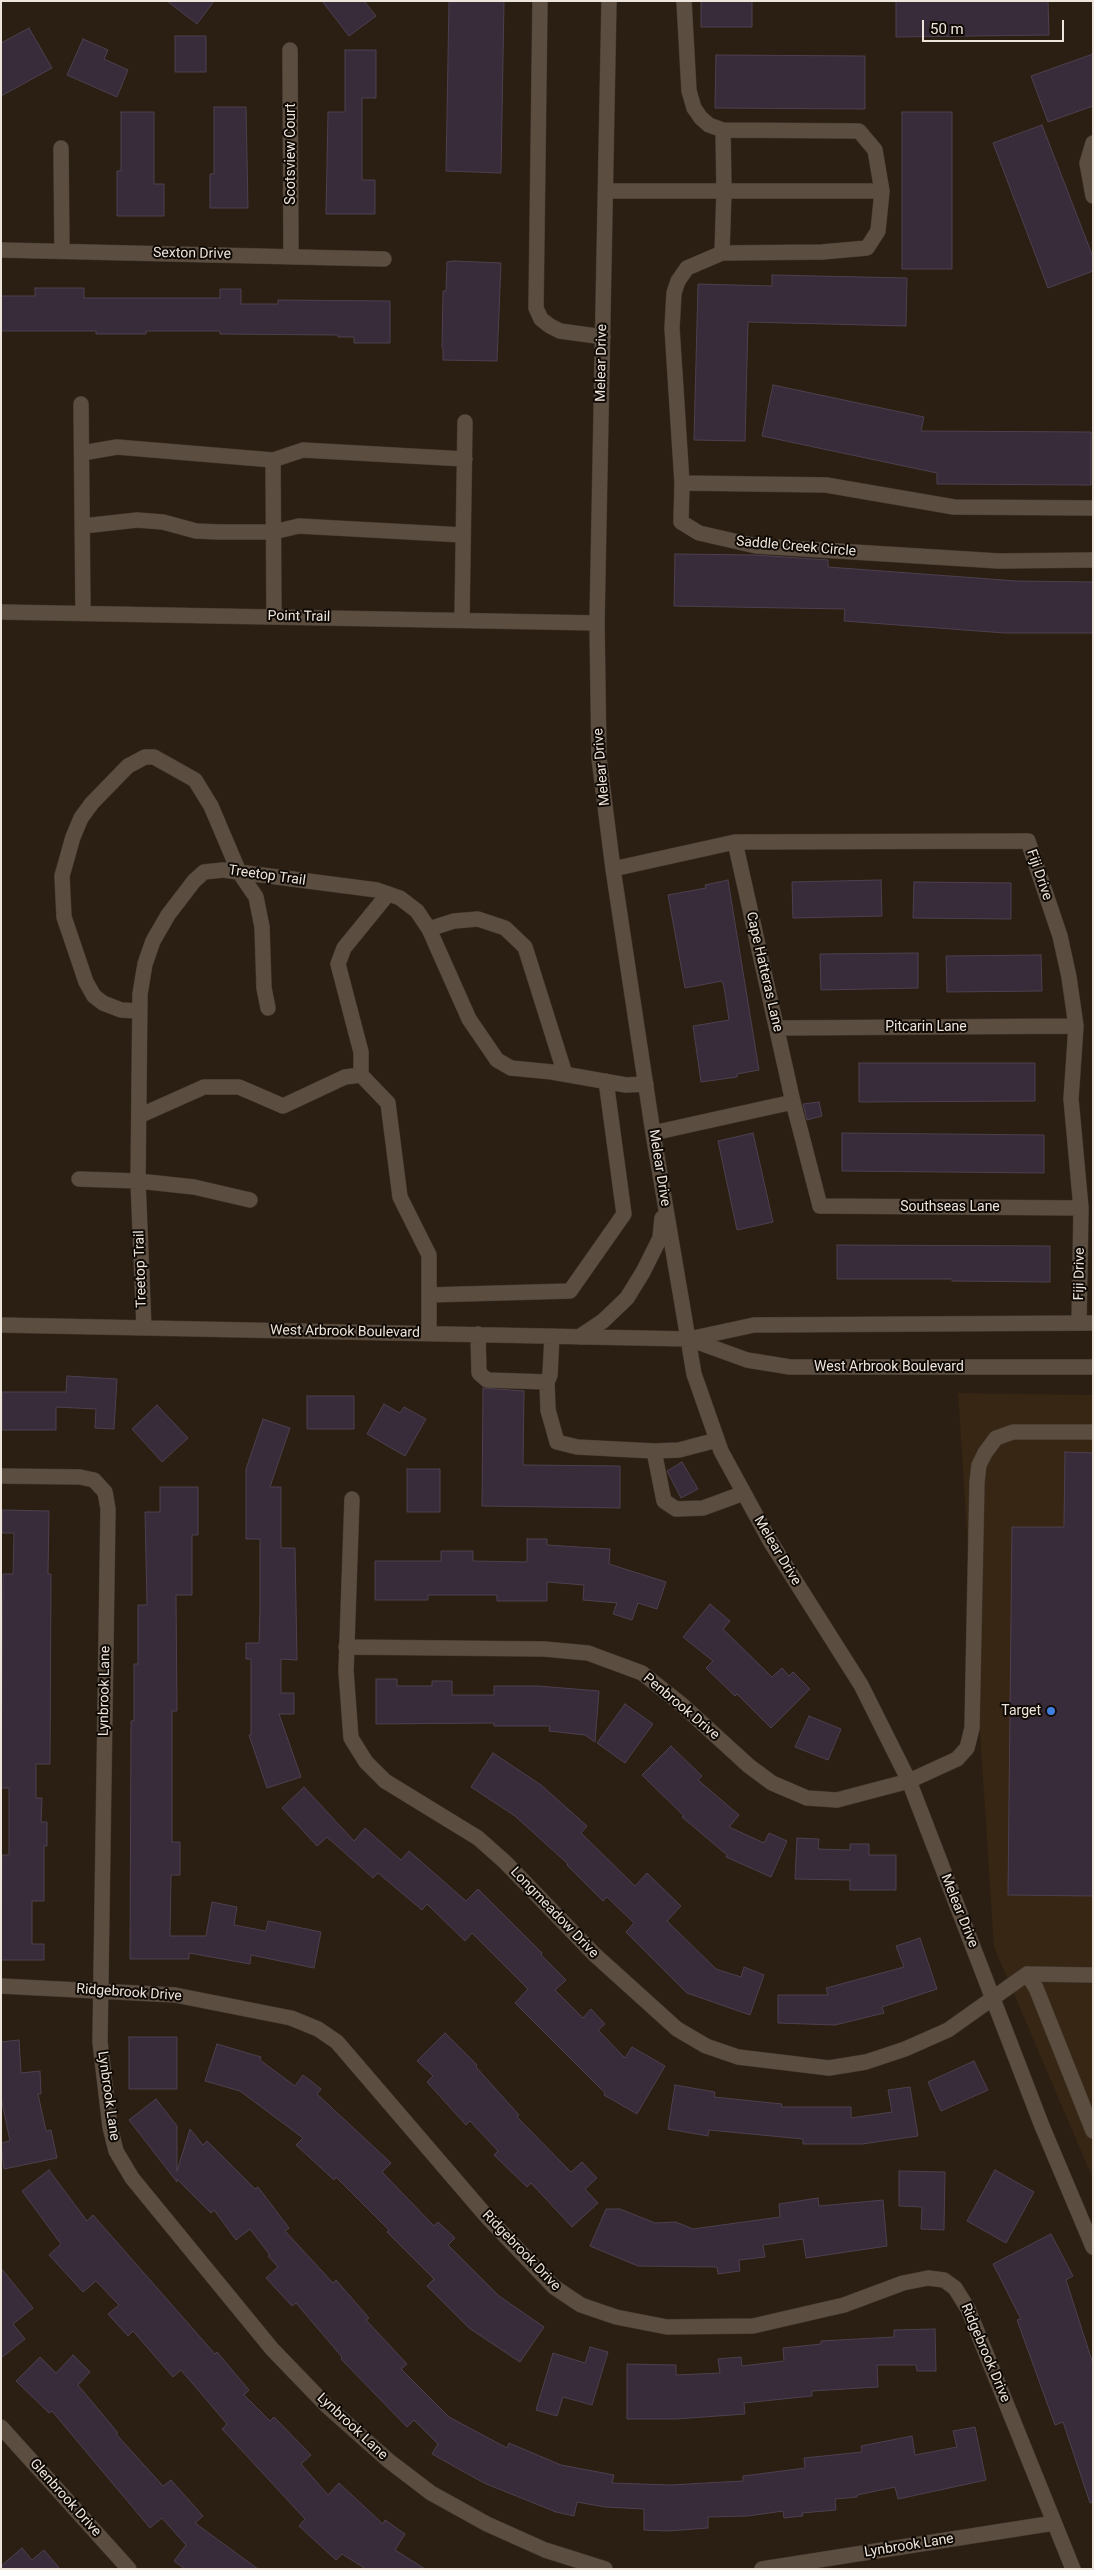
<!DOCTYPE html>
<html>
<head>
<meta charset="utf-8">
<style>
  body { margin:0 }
  #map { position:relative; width:1094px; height:2570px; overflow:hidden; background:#2b1f13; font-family:Roboto,sans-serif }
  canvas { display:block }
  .frame { position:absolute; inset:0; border:2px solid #ede4dc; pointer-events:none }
  .scale { position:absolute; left:922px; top:20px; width:142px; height:22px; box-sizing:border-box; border:2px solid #ede4dc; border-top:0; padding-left:6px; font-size:15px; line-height:18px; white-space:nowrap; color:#ede4dc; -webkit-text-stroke:4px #100a05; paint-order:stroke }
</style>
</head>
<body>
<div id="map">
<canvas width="1094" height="2570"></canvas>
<div class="frame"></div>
<div class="scale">50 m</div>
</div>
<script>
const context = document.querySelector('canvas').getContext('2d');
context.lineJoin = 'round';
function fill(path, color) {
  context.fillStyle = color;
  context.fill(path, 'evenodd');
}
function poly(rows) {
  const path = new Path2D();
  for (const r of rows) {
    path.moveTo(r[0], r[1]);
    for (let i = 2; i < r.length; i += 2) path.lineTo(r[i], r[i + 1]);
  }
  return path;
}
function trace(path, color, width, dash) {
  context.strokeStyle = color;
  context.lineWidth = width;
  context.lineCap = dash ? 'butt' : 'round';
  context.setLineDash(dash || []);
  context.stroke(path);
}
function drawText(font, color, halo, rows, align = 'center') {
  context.font = font + ' Roboto,sans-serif';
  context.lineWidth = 4;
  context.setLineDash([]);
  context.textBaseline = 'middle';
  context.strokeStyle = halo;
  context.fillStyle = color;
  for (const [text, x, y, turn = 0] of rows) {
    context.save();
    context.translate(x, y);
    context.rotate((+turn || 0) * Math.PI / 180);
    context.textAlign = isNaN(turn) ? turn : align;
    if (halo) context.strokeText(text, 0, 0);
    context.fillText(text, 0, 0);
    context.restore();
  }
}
const built = poly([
  [958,1393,1093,1395,1093,2179,994,1947]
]);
const building = poly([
  [167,1,214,1,197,24,167,1],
  [322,1,364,1,376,16,349,36,322,1],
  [449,1,504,1,501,173,446,171,449,1],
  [701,1,752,1,752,27,701,27,701,1],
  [896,1,1048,1,1049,35,896,37,896,1],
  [29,28,52,68,1,96,1,43,29,28],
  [175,36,206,36,206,72,175,72,175,36],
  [83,39,108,50,104,59,128,70,117,97,67,75,83,39],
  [345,50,376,50,376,98,362,98,362,180,375,180,375,214,326,214,328,112,345,112,345,50],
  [1093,54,1093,106,1048,122,1031,76,1093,54],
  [716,55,865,56,865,109,715,108,716,55],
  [214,107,246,107,248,208,210,208,210,174,214,174,214,107],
  [121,112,154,112,154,184,164,184,164,216,117,216,117,171,121,171,121,112],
  [902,112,952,112,952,269,902,269,902,112],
  [1042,125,1093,257,1093,271,1048,288,993,143,1042,125],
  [454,261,501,263,497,361,443,360,443,348,442,348,443,291,446,291,447,262,454,261],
  [772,275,907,278,906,326,748,322,745,441,694,440,698,284,772,286,772,275],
  [35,288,84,288,84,298,220,298,220,289,241,289,241,304,278,304,278,300,390,301,390,343,354,343,354,337,338,337,338,335,220,334,220,331,146,331,146,334,96,334,96,331,1,331,1,296,35,296,35,288],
  [773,385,924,417,921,431,1091,432,1091,485,937,484,937,473,762,436,773,385],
  [675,554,755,555,828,560,828,567,1017,581,1093,582,1093,633,1005,633,844,621,845,609,674,606,675,554],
  [728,880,759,1070,737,1074,737,1077,701,1082,693,1026,729,1020,724,987,722,981,685,988,668,895,706,888,705,885,728,880],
  [881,880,882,916,793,918,792,882,881,880],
  [914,882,1011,883,1011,919,913,918,914,882],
  [918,953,918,988,821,990,820,954,918,953],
  [1041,955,1042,991,947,992,946,956,1041,955],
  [859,1063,1035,1063,1035,1101,859,1102,859,1063],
  [819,1102,822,1116,807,1120,803,1104,819,1102],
  [753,1133,773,1222,737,1230,718,1141,753,1133],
  [842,1133,1044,1135,1044,1173,842,1171,842,1133],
  [837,1245,1050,1246,1050,1282,952,1281,952,1279,837,1279,837,1245],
  [67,1376,117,1379,114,1429,95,1428,96,1409,56,1407,56,1430,2,1430,2,1392,66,1392,67,1376],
  [483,1388,524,1391,523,1465,620,1466,620,1508,482,1506,483,1388],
  [307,1396,354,1396,354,1429,307,1429,307,1396],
  [384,1404,400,1413,404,1407,426,1419,405,1456,367,1434,384,1404],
  [157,1405,188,1438,162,1462,132,1429,157,1405],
  [263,1419,290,1428,270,1487,281,1487,281,1548,295,1548,297,1660,281,1659,281,1693,294,1693,294,1714,279,1714,301,1777,267,1788,249,1735,251,1735,251,1659,246,1659,246,1643,259,1643,260,1610,260,1539,246,1539,246,1469,263,1419],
  [1065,1452,1093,1453,1093,1896,1008,1895,1012,1527,1064,1527,1065,1452],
  [682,1462,698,1489,681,1498,667,1471,682,1462],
  [407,1469,440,1469,440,1512,407,1512,407,1469],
  [160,1487,198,1487,198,1535,192,1535,192,1595,176,1595,177,1711,172,1711,172,1842,180,1842,180,1875,171,1875,170,1936,206,1936,212,1902,237,1907,234,1925,266,1931,268,1921,321,1932,314,1968,251,1955,250,1964,189,1953,189,1959,130,1959,131,1721,134,1721,134,1664,138,1664,138,1605,147,1605,145,1512,160,1512,160,1487],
  [2,1510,49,1511,48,1574,51,1574,50,1764,36,1764,36,1798,42,1798,41,1822,47,1822,47,1846,44,1846,44,1901,32,1901,32,1944,44,1944,44,1960,1,1960,2,1855,9,1855,9,1788,1,1788,3,1574,13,1574,14,1533,2,1533,2,1510],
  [527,1539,547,1539,547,1545,610,1549,609,1564,666,1582,657,1609,638,1603,632,1620,613,1614,617,1603,583,1600,584,1585,547,1582,547,1601,497,1601,497,1595,428,1595,428,1600,375,1600,375,1561,441,1561,441,1551,473,1551,473,1561,527,1562,527,1539],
  [710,1604,730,1621,723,1629,772,1677,782,1668,789,1676,793,1672,810,1689,771,1728,737,1694,735,1696,706,1668,713,1661,683,1637,710,1604],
  [376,1679,397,1679,397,1686,432,1686,432,1681,452,1681,452,1695,494,1695,494,1686,538,1686,599,1691,595,1742,585,1735,549,1731,550,1726,494,1726,494,1723,376,1724,376,1679],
  [625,1704,653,1724,625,1763,597,1743,625,1704],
  [809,1716,841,1729,828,1760,795,1747,809,1716],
  [671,1746,702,1776,698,1780,739,1815,729,1827,764,1843,769,1833,787,1841,771,1877,726,1857,727,1855,682,1817,684,1816,642,1775,671,1746],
  [493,1753,541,1785,587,1826,581,1833,635,1886,647,1873,681,1906,667,1921,716,1969,741,1977,744,1967,764,1975,750,2015,687,1993,626,1932,634,1923,607,1897,603,1901,567,1865,568,1864,515,1816,471,1787,493,1753],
  [304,1787,354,1841,365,1828,401,1860,409,1851,466,1901,478,1889,542,1953,541,1955,566,1980,555,1990,583,2018,591,2009,605,2024,598,2030,625,2058,632,2047,665,2066,637,2114,604,2095,605,2093,515,2003,528,1989,472,1933,465,1941,427,1904,422,1910,378,1873,373,1878,327,1837,317,1846,282,1808,304,1787],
  [797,1838,819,1839,818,1849,850,1850,850,1844,869,1844,869,1855,896,1855,896,1890,850,1890,850,1880,795,1879,797,1838],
  [920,1938,937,1989,882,2007,884,2013,835,2025,778,2023,778,1995,828,1995,826,1988,904,1967,896,1946,920,1938],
  [445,2033,477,2065,476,2067,519,2115,517,2117,571,2172,582,2162,597,2178,585,2189,598,2203,572,2227,531,2183,527,2187,494,2155,498,2151,470,2121,466,2125,427,2082,433,2076,417,2061,445,2033],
  [129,2037,177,2037,177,2089,129,2089,129,2037],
  [19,2040,21,2073,40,2071,41,2094,38,2094,46,2131,51,2130,57,2158,4,2169,1,2143,10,2141,1,2097,1,2042,19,2040],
  [217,2044,261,2057,260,2060,295,2086,303,2075,321,2089,317,2094,391,2163,382,2172,434,2226,438,2222,455,2238,448,2245,499,2296,544,2327,520,2362,469,2328,427,2286,434,2279,387,2232,389,2230,336,2177,334,2180,296,2145,303,2138,240,2091,205,2081,217,2044],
  [974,2061,988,2090,941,2111,928,2082,974,2061],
  [675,2085,715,2092,714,2097,782,2104,781,2107,851,2107,851,2118,892,2112,888,2090,910,2087,918,2136,862,2144,803,2144,803,2139,709,2130,708,2136,668,2129,675,2085],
  [156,2099,177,2126,177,2171,190,2129,203,2145,207,2141,255,2189,258,2187,289,2228,285,2231,333,2283,336,2280,369,2318,366,2320,407,2364,401,2369,449,2417,507,2448,509,2443,561,2465,614,2475,612,2483,670,2485,743,2481,743,2476,805,2468,804,2458,862,2452,861,2446,912,2436,915,2455,957,2447,953,2431,975,2427,986,2480,898,2499,895,2487,857,2495,857,2497,835,2499,836,2510,802,2513,803,2516,784,2518,783,2511,748,2516,708,2517,708,2528,668,2531,644,2530,644,2509,605,2507,577,2502,574,2516,556,2512,484,2483,432,2454,438,2444,414,2420,407,2427,341,2359,342,2357,296,2303,292,2306,266,2278,278,2267,268,2256,270,2255,250,2229,236,2240,214,2210,211,2213,177,2179,177,2182,129,2120,156,2099],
  [49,2170,87,2221,93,2215,215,2354,217,2352,249,2390,244,2395,270,2421,274,2417,311,2455,301,2464,328,2495,339,2483,383,2524,385,2520,405,2534,395,2550,425,2569,366,2569,342,2554,336,2560,299,2526,305,2519,222,2429,227,2424,181,2370,173,2377,133,2331,128,2336,108,2314,119,2305,96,2281,83,2292,49,2255,61,2244,22,2191,49,2170],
  [995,2170,1034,2192,1006,2243,967,2221,995,2170],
  [899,2171,945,2172,944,2230,921,2229,922,2207,899,2206,899,2171],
  [818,2198,819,2206,883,2200,887,2246,806,2258,803,2239,763,2245,765,2257,739,2260,740,2271,718,2274,717,2267,638,2266,590,2246,606,2209,620,2209,655,2223,676,2222,693,2229,780,2217,779,2204,818,2198],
  [1051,2234,1073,2276,1066,2280,1093,2364,1093,2502,1090,2503,1063,2422,1055,2425,1017,2320,1021,2319,993,2264,1051,2234],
  [1,2268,33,2308,13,2324,25,2339,1,2358,1,2268],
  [935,2329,936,2371,917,2371,916,2365,877,2365,878,2387,812,2391,812,2396,744,2403,745,2414,676,2419,627,2419,627,2364,676,2365,676,2375,720,2373,718,2359,741,2357,742,2366,784,2361,783,2348,821,2344,821,2341,894,2337,894,2330,935,2329],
  [590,2347,608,2352,592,2405,563,2397,557,2416,536,2410,553,2353,585,2363,590,2347],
  [73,2355,90,2372,78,2385,118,2433,116,2434,163,2486,171,2480,203,2516,195,2523,258,2569,185,2569,174,2561,186,2545,162,2518,150,2528,52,2411,49,2413,16,2381,40,2357,56,2373,73,2355],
  [22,2548,32,2560,44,2550,60,2569,1,2569,1,2566,22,2548]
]);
const minor = poly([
  [540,1,536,308,541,319,550,326,560,331,603,337],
  [609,1,597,623,599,758,613,869,653,1133,694,1374,721,1451,770,1541,861,1685,909,1781,1042,2126,1093,2247],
  [684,1,689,91,694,108,701,118,709,125,723,130,724,191,722,253,687,268,678,281,674,293,672,328,682,483,681,522,699,533,756,546,999,561,1093,560],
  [290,50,291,257],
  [1093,143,1087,163,1093,196],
  [61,148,62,251],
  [606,191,882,191],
  [1,250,384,259],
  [722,253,822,252,867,248,878,231,882,191,875,150,859,131,723,130],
  [81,404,83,613],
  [82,453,117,447,273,460,274,617],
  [273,460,303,450,465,459],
  [682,483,826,485,954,507,1093,508],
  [83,526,137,520,163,522,196,531,219,532,273,532,299,526,463,535],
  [1,612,597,623],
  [462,620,465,422],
  [735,842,793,1102,820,1206,1081,1208],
  [613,869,735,842,1028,841,1060,936,1069,977,1076,1026,1071,1099,1081,1208,1079,1323],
  [429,929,454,921,478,919,505,928,525,947,565,1074],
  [140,1011,121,1010,103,1003,94,996,86,982,64,917,62,876,73,837,81,818,92,803,128,766,145,757,154,757,195,780,211,806,239,872,256,897,262,927,264,988,268,1008],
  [777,1028,1076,1026],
  [361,1075,361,1052,338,964,344,948,388,894],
  [139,1116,204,1087,239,1087,283,1106,345,1077,361,1075,388,1103,400,1197,429,1255,429,1333],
  [653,1133,793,1102],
  [79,1179,138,1181,194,1187,250,1200],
  [429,1295,570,1291,624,1214,606,1081],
  [1,1325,689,1339,754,1325,1093,1323],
  [144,1328,138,1181,140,994,145,964,153,941,168,915,194,881,204,872,223,870,377,890,400,898,417,911,429,929,469,1019,497,1060,511,1068,552,1072,626,1085,646,1084],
  [478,1334,479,1373,487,1380,547,1382],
  [552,1336,550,1375,547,1382,548,1410,557,1442,577,1447,654,1451,679,1450,717,1440],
  [579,1337,603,1321,627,1298,643,1272,660,1238,662,1218],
  [689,1339,747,1360,790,1367,1093,1367],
  [654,1451,664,1501,676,1509,703,1508,744,1493],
  [1,1476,80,1477,94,1480,105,1492,108,1509,100,2042,110,2127,116,2151,132,2178,272,2349,327,2406,389,2461,431,2493,487,2524,545,2550,605,2569],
  [352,1499,346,1671,351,1738,366,1762,385,1781,478,1838,505,1862,594,1954,677,2029,706,2046,738,2057,829,2068,866,2062,905,2049,948,2030,1027,1974,1093,1975],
  [346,1647,544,1649,588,1653,642,1673,681,1704,749,1766,772,1783,807,1798,837,1800,909,1781,957,1759,967,1748,972,1728,977,1482,979,1465,985,1453,996,1438,1013,1432,1093,1432],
  [1027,1974,1036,1988,1093,2131],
  [1,1986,175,1995,291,2018,318,2029,337,2042,488,2218,554,2287,581,2305,616,2317,667,2327,753,2326,844,2305,903,2283,928,2278,944,2280,955,2288,968,2309,1073,2569],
  [1,2427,129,2569],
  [762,2569,1054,2523]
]);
const markers = [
  [1051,1711,5,"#3f7fe0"]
];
const streetNames = [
  ["Scotsview Court",291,154,-90],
  ["Sexton Drive",192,254,1],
  ["Melear Drive",602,363,-89],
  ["Saddle Creek Circle",796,547,5],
  ["Point Trail",299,617,1],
  ["Melear Drive",602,767,-95],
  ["Fiji Drive",1039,875,71],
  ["Treetop Trail",267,876,8],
  ["Cape Hatteras Lane",764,972,77],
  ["Pitcarin Lane",926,1027],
  ["Melear Drive",659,1168,81],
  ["Southseas Lane",950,1207],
  ["Treetop Trail",141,1269,-92],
  ["Fiji Drive",1080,1274,-89],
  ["West Arbrook Boulevard",345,1332,1],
  ["West Arbrook Boulevard",889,1367],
  ["Melear Drive",777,1551,59],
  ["Lynbrook Lane",105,1691,-89],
  ["Penbrook Drive",681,1707,40],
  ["Melear Drive",959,1911,68],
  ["Longmeadow Drive",554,1913,46],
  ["Ridgebrook Drive",129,1993,4],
  ["Lynbrook Lane",108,2096,82],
  ["Ridgebrook Drive",521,2251,46],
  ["Ridgebrook Drive",985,2353,67],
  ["Lynbrook Lane",352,2427,43],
  ["Glenbrook Drive",65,2498,48],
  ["Lynbrook Lane",909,2546,-9]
];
const poiNames = [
  ["Target",1041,1711]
];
fill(built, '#372614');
fill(building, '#392c3a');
trace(building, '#4d404e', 1);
trace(minor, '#433931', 16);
trace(minor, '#5b4d3f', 15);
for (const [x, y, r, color] of markers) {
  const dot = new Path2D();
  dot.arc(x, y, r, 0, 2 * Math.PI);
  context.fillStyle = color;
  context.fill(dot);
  trace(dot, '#100a05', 2);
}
drawText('14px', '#ede4dc', '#100a05', streetNames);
drawText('14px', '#ede4dc', '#100a05', poiNames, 'right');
</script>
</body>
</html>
